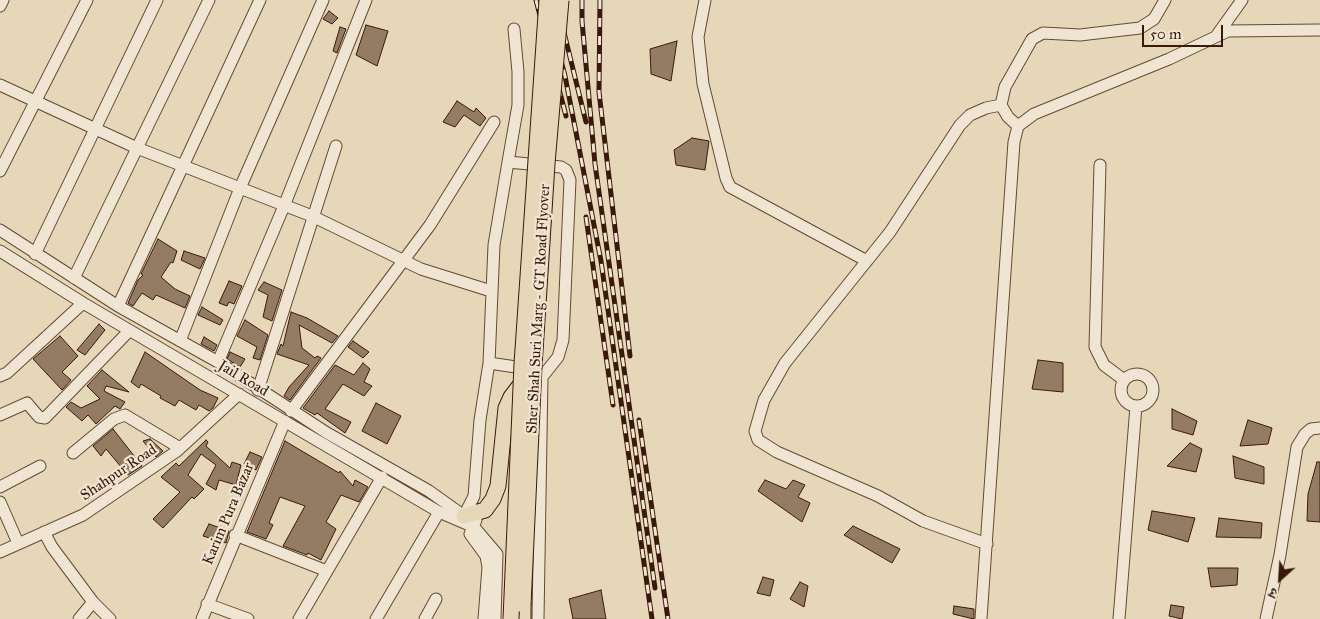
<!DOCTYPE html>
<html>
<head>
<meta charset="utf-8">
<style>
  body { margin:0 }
  #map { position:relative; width:1320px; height:619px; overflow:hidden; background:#e7d7b9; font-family:"IM FELL Great Primer","Noto Serif Devanagari",serif }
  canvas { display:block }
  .north { position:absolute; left:1255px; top:554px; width:50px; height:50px; -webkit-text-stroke:4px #efe5d2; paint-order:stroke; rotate:206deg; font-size:14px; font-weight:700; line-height:20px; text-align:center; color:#3a1908 }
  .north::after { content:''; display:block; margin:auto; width:18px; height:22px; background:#3a1908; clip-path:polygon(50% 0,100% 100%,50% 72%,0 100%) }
  .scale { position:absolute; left:1142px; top:25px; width:81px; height:22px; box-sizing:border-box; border:2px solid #3a1908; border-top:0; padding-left:6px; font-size:15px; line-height:18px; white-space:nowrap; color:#3a1908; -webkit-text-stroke:4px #efe5d2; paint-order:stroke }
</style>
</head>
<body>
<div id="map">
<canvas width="1320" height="619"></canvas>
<div class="north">उ</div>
<div class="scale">50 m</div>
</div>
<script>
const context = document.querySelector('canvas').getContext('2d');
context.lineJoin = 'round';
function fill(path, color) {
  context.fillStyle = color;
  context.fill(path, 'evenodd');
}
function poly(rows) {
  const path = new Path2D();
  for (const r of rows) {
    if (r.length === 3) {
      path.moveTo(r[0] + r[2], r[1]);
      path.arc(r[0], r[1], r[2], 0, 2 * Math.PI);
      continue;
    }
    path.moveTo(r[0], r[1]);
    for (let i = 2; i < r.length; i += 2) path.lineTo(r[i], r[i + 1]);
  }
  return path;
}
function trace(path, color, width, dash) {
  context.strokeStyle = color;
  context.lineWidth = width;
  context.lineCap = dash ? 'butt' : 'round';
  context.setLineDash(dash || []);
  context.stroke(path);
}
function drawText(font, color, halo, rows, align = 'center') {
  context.font = font + ' "IM FELL Great Primer",serif';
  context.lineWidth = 4.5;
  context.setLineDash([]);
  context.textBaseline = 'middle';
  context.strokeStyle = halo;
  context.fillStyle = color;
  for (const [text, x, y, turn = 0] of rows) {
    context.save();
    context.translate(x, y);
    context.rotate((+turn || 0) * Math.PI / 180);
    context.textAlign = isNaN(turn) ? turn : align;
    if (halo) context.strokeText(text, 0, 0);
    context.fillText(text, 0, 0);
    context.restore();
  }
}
const building = poly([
  [329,11,338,18,332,24,323,19,329,11],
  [366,25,388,31,377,66,356,55,366,25],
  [340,27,346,29,337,53,333,51,340,27],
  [677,41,671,81,651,74,650,49,677,41],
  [457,101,474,112,476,108,486,118,480,126,464,115,455,127,443,122,457,101],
  [692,138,709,141,705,170,676,165,674,150,692,138],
  [158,239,177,251,173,263,171,262,161,277,175,289,190,296,185,308,156,295,153,300,142,293,133,306,128,303,138,280,143,275,141,274,158,239],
  [184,251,205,258,200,269,181,260,184,251],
  [229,281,242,286,234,304,229,302,227,306,219,303,229,281],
  [264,282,282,290,272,321,263,317,268,295,258,290,264,282],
  [202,307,223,320,220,325,198,315,202,307],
  [291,312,307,318,338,336,332,343,299,325,302,348,315,358,317,356,321,358,290,400,284,396,289,387,309,365,277,354,281,344,283,346,291,312],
  [245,320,268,335,260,360,253,358,257,347,237,336,245,320],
  [99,324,105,330,85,355,77,350,99,324],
  [60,336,78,356,62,372,71,380,62,390,33,359,60,336],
  [204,337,217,345,214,351,201,344,204,337],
  [353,341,369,352,363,358,348,347,353,341],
  [145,352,200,390,218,398,213,408,209,411,199,405,196,410,179,400,175,406,160,398,161,396,141,384,139,388,131,382,145,352],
  [230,352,245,359,240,367,227,359,230,352],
  [1038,360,1063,363,1063,392,1032,389,1038,360],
  [363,363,370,369,364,382,372,386,364,396,343,384,325,409,351,422,345,433,317,413,315,415,303,408,335,365,354,375,363,363],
  [102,370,129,392,106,386,104,391,125,402,120,409,115,406,96,424,88,415,82,421,66,407,71,402,81,408,100,399,87,386,102,370],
  [376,403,401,416,387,444,362,431,376,403],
  [1172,409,1197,421,1193,435,1172,429,1172,409],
  [1248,420,1272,428,1268,444,1240,446,1248,420],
  [113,429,142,466,128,475,106,449,101,456,93,446,113,429],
  [150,439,163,451,156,457,143,441,150,439],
  [206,440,208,442,206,446,230,468,232,462,241,465,236,485,219,480,216,490,206,484,216,465,201,454,188,475,204,489,194,499,192,497,163,528,153,519,180,492,161,477,176,463,179,466,206,440],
  [285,441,339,473,340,471,353,486,355,480,368,487,359,502,341,495,326,522,336,529,321,560,308,553,307,555,283,546,305,506,280,497,269,523,273,525,266,539,247,532,285,441],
  [1190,443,1202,449,1196,472,1167,466,1190,443],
  [250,452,262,457,256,470,244,464,250,452],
  [1233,456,1264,467,1264,484,1235,478,1233,456],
  [1317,462,1320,462,1320,522,1307,521,1308,494,1317,462],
  [765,480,786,489,793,480,805,485,798,497,810,503,802,522,758,491,765,480],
  [1152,511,1195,518,1188,542,1148,530,1152,511],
  [1219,518,1262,523,1261,538,1216,537,1219,518],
  [209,524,229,531,226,543,203,536,209,524],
  [853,526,900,549,892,563,844,535,853,526],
  [1208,568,1238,568,1237,585,1211,587,1208,568],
  [763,577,774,580,770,596,757,593,763,577],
  [800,582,808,586,804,607,790,599,800,582],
  [601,590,606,619,573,619,569,599,601,590],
  [1171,605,1184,607,1182,619,1169,616,1171,605],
  [954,606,974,609,974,619,953,614,954,606]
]);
const minor = poly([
  [705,0,698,37,703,84,726,178,730,187,867,261],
  [0,6,3,0],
  [1217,35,1242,0],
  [0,85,137,148,312,216,421,269,491,291],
  [1018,126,1008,117,1001,105,1005,87,1032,39,1043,33,1080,35,1140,28,1154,19,1165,0],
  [508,162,518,105,518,72,514,29],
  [1100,165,1095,347,1104,365,1124,380],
  [0,171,87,0],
  [0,230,118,306,218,362,327,433,429,491,464,516,474,496,480,420,489,363,494,245,508,162,561,167,566,170,570,180,563,340,558,357,542,377],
  [0,251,83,303,439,512,474,527,497,554,495,619],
  [35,254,157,0],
  [74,278,209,0],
  [118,306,260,0],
  [180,341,240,188,323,0],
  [218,362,284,206,366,0],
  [489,363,536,370,542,377,538,619],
  [1137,390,16],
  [0,376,7,373,83,303],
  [258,390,336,146],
  [291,411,430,225,494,122],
  [0,415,27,403,39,417,45,418,129,331],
  [73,453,114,419,125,415,180,448],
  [0,487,40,466],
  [0,502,18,543],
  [476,520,470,534,486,556,488,567,484,619],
  [44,532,52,547,93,602,79,619],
  [235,535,327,571],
  [987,544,923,521,878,496,777,452,758,440,755,431,764,400,785,363,890,232,960,125,970,115,986,108,1001,105],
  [0,552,83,515,177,451,239,394],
  [93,602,110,619],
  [207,604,248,619],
  [202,619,285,421],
  [299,619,382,477],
  [376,619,439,512],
  [425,619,436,599],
  [981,619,1014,142,1018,126,1034,114,1169,59,1228,31,1320,30],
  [1119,619,1136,406],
  [1266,619,1280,555,1297,447,1305,434,1311,429,1320,428]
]);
const major = poly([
  [464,516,485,510,493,499,498,486,506,408,511,397,521,384],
  [523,619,523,605]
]);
const rail = poly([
  [536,0,566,116],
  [545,0,565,76,601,261,652,619],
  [556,0,586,122],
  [582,0,582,21,595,164,655,588],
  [600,0,599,92,630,356],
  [586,217,613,405],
  [639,420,668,619]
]);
const majorBridge = poly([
  [523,605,534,367,547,164,561,0],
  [511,619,522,364,547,0]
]);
const streetNames = [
  ["Sher Shah Suri Marg - GT Road Flyover",539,309,-87],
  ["Jail Road",243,379,31],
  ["Shahpur Road",119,473,-34],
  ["Karim Pura Bazar",229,514,-67]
];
fill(building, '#947c64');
trace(building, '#3a1908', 1);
trace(minor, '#654834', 13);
trace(major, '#3a1908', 17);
trace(minor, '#efe5d2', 11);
trace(major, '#e7d7b9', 15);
trace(rail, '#3a1908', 5);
trace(rail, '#efe5d2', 3, [9]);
trace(majorBridge, '#3a1908', 17, []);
trace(majorBridge, '#e7d7b9', 15);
drawText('15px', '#3a1908', '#efe5d2', streetNames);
</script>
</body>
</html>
